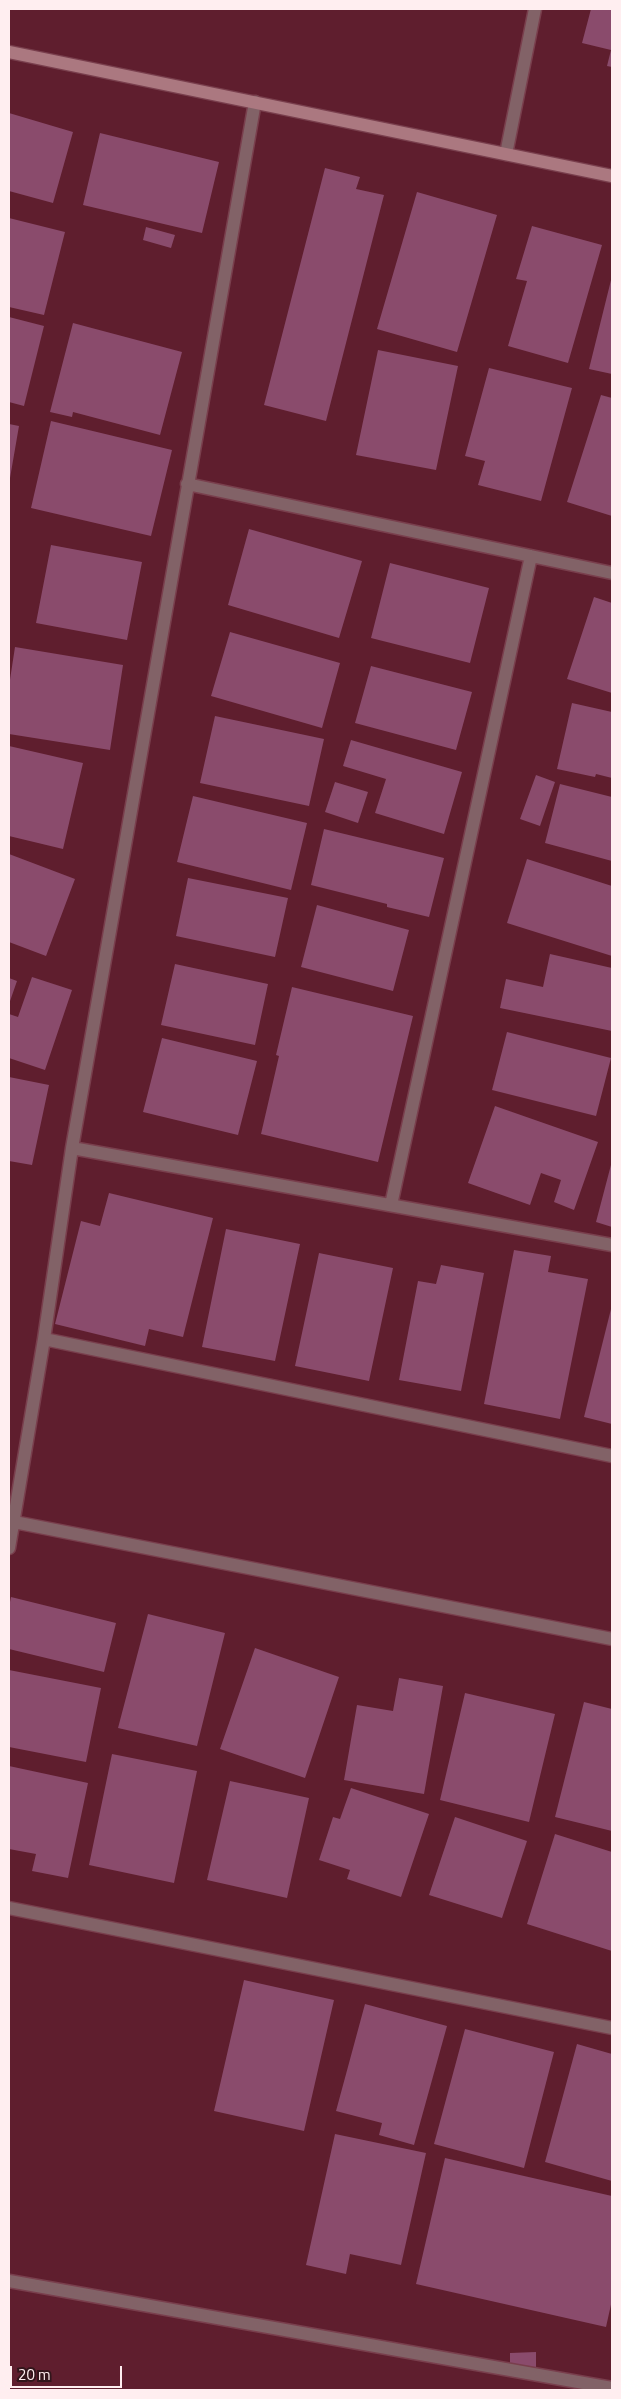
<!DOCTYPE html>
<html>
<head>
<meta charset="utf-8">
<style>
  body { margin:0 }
  #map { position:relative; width:621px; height:2399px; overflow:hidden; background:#5f1e2e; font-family:"Titillium Web",sans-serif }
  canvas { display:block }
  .frame { position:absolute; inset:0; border:10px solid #ffeef0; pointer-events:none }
  .scale { position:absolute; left:10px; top:2366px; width:112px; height:22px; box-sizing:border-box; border:2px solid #ffeef0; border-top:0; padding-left:6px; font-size:15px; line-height:18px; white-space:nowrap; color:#ffeef0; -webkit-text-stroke:4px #32151b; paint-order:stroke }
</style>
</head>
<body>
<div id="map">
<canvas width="621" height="2399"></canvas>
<div class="frame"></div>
<div class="scale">20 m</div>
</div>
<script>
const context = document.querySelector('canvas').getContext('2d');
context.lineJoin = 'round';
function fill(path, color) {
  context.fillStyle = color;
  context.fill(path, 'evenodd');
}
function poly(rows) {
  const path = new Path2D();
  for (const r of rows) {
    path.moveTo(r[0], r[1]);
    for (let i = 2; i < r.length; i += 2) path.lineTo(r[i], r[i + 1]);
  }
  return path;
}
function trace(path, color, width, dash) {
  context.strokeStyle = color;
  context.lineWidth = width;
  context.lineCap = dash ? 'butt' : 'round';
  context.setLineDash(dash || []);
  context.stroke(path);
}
const building = poly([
  [591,9,612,9,612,67,607,66,611,50,582,43],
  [9,113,73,132,53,203,9,191],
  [100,133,219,162,202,233,83,205],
  [325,168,360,177,356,189,384,195,326,421,264,405],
  [417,192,497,215,457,352,377,329],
  [9,218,65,232,44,315,9,307],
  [532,226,602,245,568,363,508,346,527,281,516,279],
  [146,227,175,235,171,248,143,240],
  [612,276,612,374,589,369],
  [9,317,44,326,24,406,9,402],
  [73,323,182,352,160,435,73,412,72,417,50,412],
  [378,350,458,366,436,470,356,455],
  [489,368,572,388,541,501,478,485,485,461,465,456],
  [601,395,612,398,612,516,567,502],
  [51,421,172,450,151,536,31,508],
  [9,424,19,426,10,478,9,478],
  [249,529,362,561,339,638,228,605],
  [51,545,142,562,127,640,36,623],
  [390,563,489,588,470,663,371,638],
  [594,597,612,603,612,693,567,679],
  [230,632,340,663,322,728,211,696],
  [15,647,123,665,110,750,9,734,9,686],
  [371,666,472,692,456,750,355,723],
  [572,703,612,712,612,778,596,774,595,777,557,769],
  [215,716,324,739,309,806,200,783],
  [351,740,462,772,444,834,375,813,386,779,343,766],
  [9,746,83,763,63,849,9,836],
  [536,775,555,782,540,826,520,819],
  [335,782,368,792,358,823,325,812],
  [560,784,612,797,612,861,545,843],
  [193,796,307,823,291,890,177,862],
  [324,829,444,858,429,917,387,907,387,904,311,885],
  [9,854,75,879,46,956,9,942],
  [527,859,612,886,612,956,507,923],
  [188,878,288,898,275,957,176,936],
  [317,905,409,930,393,991,301,967],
  [550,954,612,968,612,1031,500,1008,506,979,543,987],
  [175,964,268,984,255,1045,161,1025],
  [32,977,72,990,45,1070,9,1058,9,1014,18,1017],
  [9,978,17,981,9,1004],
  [292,987,413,1016,378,1162,261,1134,279,1056,276,1055],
  [507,1032,611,1058,596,1116,492,1090],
  [162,1038,257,1061,238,1135,143,1112],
  [9,1077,49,1085,32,1165,9,1161],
  [495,1106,598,1142,574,1210,554,1202,561,1180,541,1173,530,1205,468,1183],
  [612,1161,612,1227,596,1222],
  [109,1193,213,1218,183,1337,149,1329,145,1346,55,1324,81,1221,100,1226],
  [226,1229,300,1244,275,1361,202,1347],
  [514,1250,551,1256,548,1272,588,1279,560,1419,484,1404],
  [319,1253,393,1268,369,1381,295,1366],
  [441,1265,484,1273,461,1391,399,1380,418,1281,436,1284],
  [612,1305,612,1424,584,1417],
  [11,1597,116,1623,104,1672,9,1649,9,1607],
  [148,1614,225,1633,197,1746,118,1728],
  [255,1648,339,1677,305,1778,220,1749],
  [9,1670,101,1688,86,1762,9,1747],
  [399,1678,443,1686,424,1794,344,1780,357,1705,393,1711],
  [465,1693,555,1714,529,1822,440,1800],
  [584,1702,612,1709,612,1831,555,1817],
  [112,1754,197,1771,174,1883,89,1865],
  [9,1766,88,1783,68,1878,32,1871,36,1854,9,1849],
  [230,1781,309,1798,287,1898,207,1880],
  [351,1788,429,1814,401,1897,347,1879,350,1870,319,1860,333,1817,340,1819],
  [455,1817,527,1841,502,1918,429,1895],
  [555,1834,612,1852,612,1951,527,1924],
  [244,1980,334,2000,304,2131,214,2111],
  [365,2004,447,2026,414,2145,379,2135,382,2123,336,2111],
  [465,2029,554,2052,524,2168,434,2144],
  [577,2044,612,2054,612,2181,545,2162],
  [335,2134,426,2153,401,2265,350,2254,346,2274,306,2265],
  [445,2158,612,2196,612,2300,606,2327,416,2284],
  [536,2352,536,2369,510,2369,510,2353]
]);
const street = poly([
  [255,102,72,1148,612,1245],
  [506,154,535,9],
  [187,484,612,573],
  [391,1205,531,556],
  [44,1339,612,1456],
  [9,1521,612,1639],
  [9,1548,44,1339,72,1148],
  [9,1908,612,2028],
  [9,2281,612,2388]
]);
const secondary = poly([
  [9,52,612,176]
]);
fill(building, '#8a4b6c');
trace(street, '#793f4d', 15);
trace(secondary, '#793f4d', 15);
trace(street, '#826267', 12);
trace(secondary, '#ab7880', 12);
</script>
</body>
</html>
